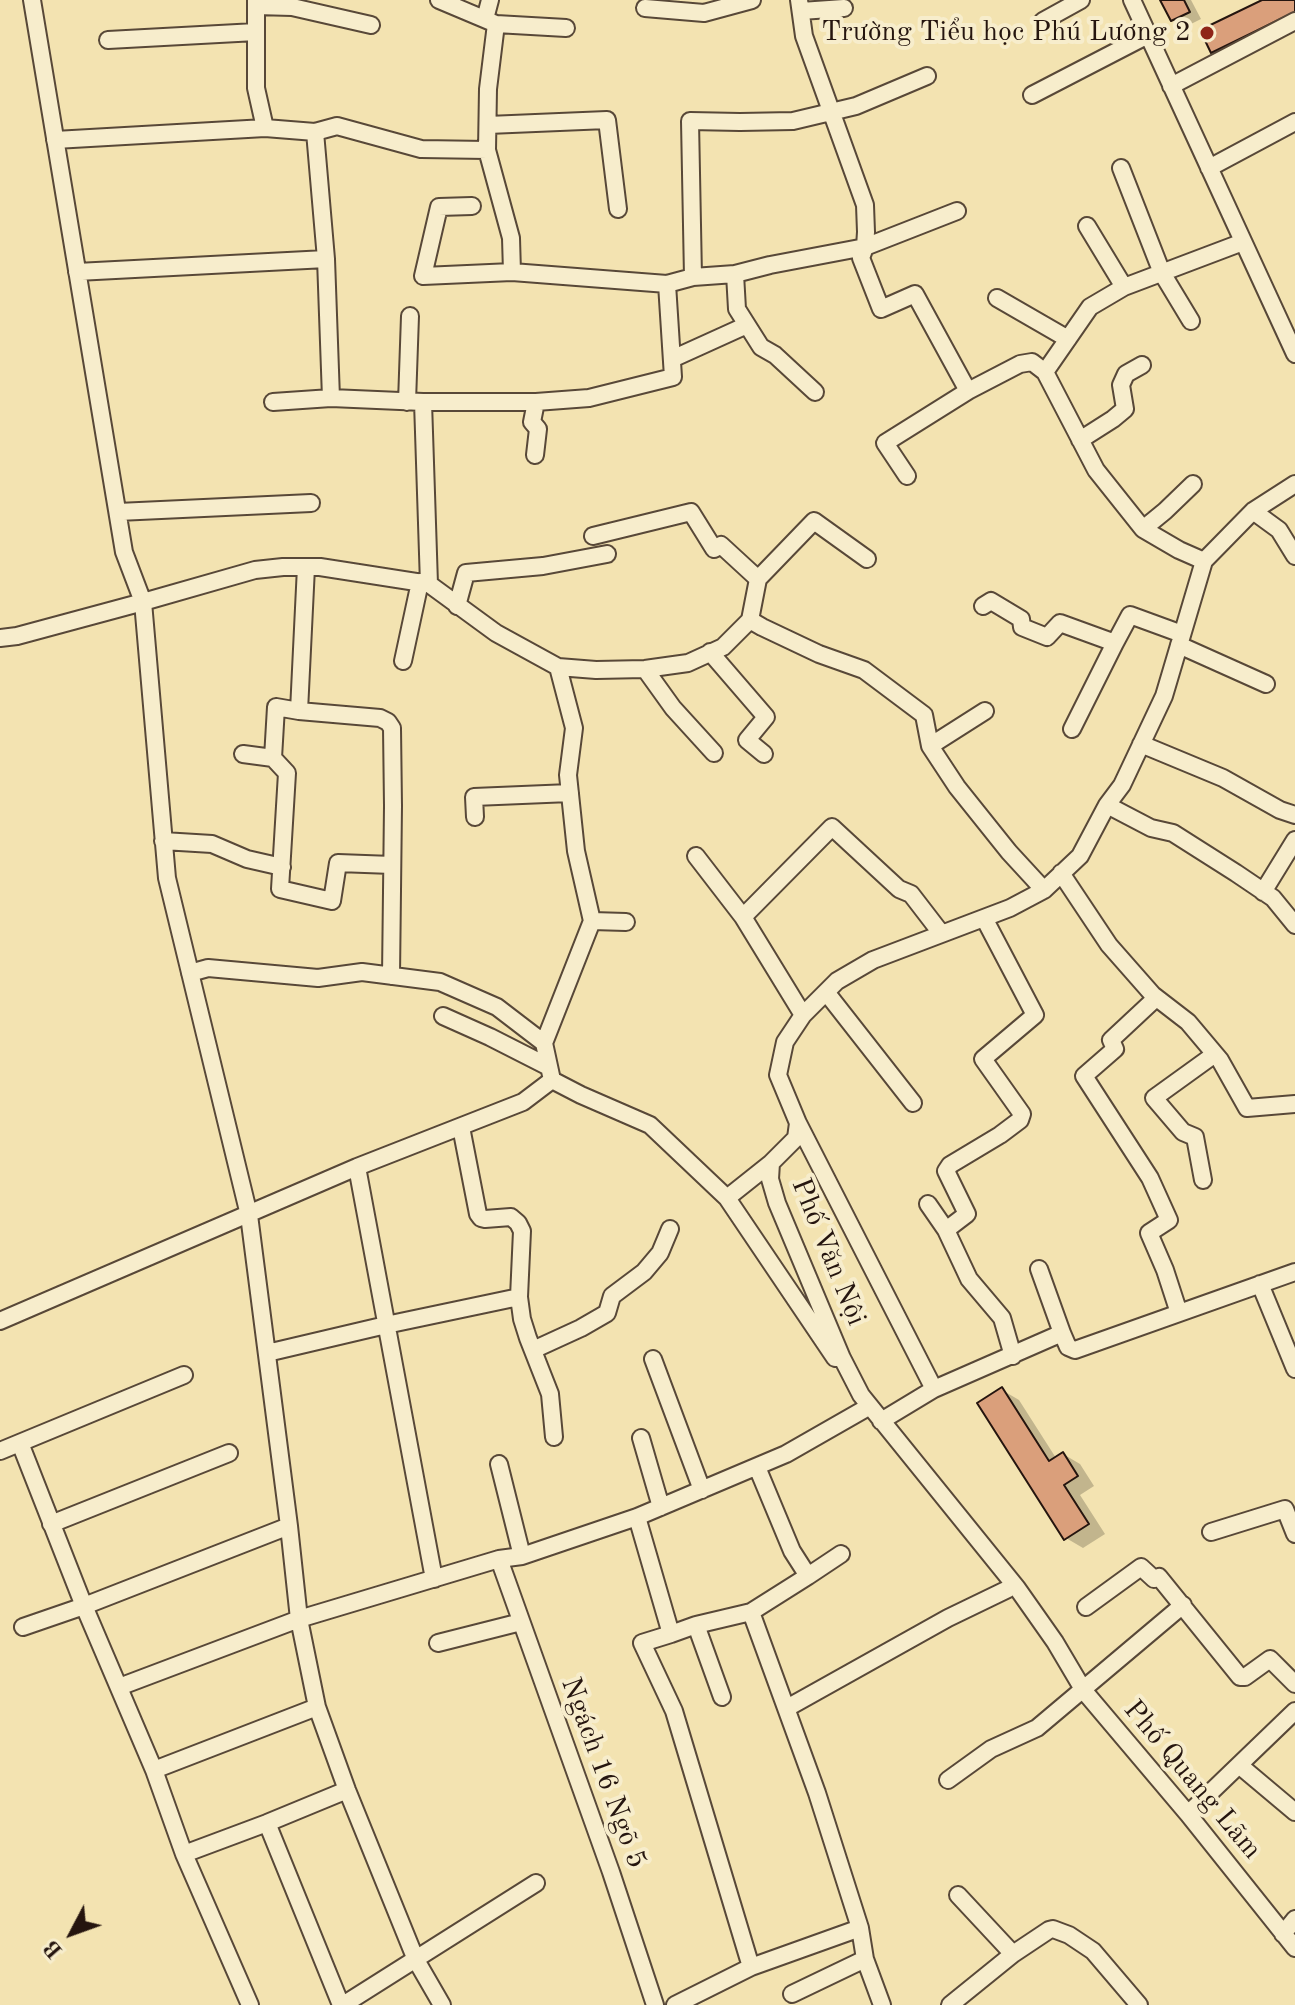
<!DOCTYPE html>
<html>
<head>
<meta charset="utf-8">
<style>
  body { margin:0 }
  #map { position:relative; width:1295px; height:2005px; overflow:hidden; background:#f3e3b1; font-family:"Old Standard TT",serif }
  canvas { display:block }
  .north { position:absolute; left:32px; top:1893px; width:80px; height:80px; -webkit-text-stroke:6px #f7edcc; paint-order:stroke; rotate:229deg; font-size:22px; font-weight:700; line-height:32px; text-align:center; color:#25150f }
  .north::after { content:''; display:block; margin:auto; width:28px; height:36px; background:#25150f; clip-path:polygon(50% 0,100% 100%,50% 72%,0 100%) }
</style>
</head>
<body>
<div id="map">
<canvas width="1295" height="2005"></canvas>
<div class="north">B</div>
</div>
<script>
const context = document.querySelector('canvas').getContext('2d');
context.lineJoin = 'round';
function fill(path, color) {
  context.fillStyle = color;
  context.fill(path, 'evenodd');
}
function poly(rows) {
  const path = new Path2D();
  for (const r of rows) {
    path.moveTo(r[0], r[1]);
    for (let i = 2; i < r.length; i += 2) path.lineTo(r[i], r[i + 1]);
  }
  return path;
}
function trace(path, color, width, dash) {
  context.strokeStyle = color;
  context.lineWidth = width;
  context.lineCap = dash ? 'butt' : 'round';
  context.setLineDash(dash || []);
  context.stroke(path);
}
function drawText(font, color, halo, rows, align = 'center') {
  context.font = font + ' "Old Standard TT",serif';
  context.lineWidth = 8;
  context.setLineDash([]);
  context.textBaseline = 'middle';
  context.strokeStyle = halo;
  context.fillStyle = color;
  for (const [text, x, y, turn = 0] of rows) {
    context.save();
    context.translate(x, y);
    context.rotate((+turn || 0) * Math.PI / 180);
    context.textAlign = isNaN(turn) ? turn : align;
    if (halo) context.strokeText(text, 0, 0);
    context.fillText(text, 0, 0);
    context.restore();
  }
}
const shadow = poly([
  [1162,0,1191,0,1201,19,1185,27,1172,20],
  [1266,0,1295,0,1295,25,1225,59,1213,52],
  [1002,1390,1019,1400,1056,1458,1063,1454,1080,1464,1094,1486,1080,1495,1105,1534,1083,1548,1066,1538]
]);
const building = poly([
  [1160,0,1184,0,1190,12,1171,21,1160,0],
  [1262,0,1295,0,1295,12,1211,53,1200,30,1262,0],
  [1002,1387,1049,1461,1063,1452,1078,1476,1064,1485,1089,1524,1064,1540,977,1403,1002,1387]
]);
const minor = poly([
  [32,0,124,552,143,602,167,878,249,1215,289,1526,299,1619,317,1707,347,1790,416,1960,442,2005],
  [256,0,256,88,265,128],
  [439,0,496,24,566,28],
  [799,0,804,36,865,205,866,232,865,247,861,258,881,309,915,294,968,391,1020,364,1032,362,1045,372,1096,470,1143,529,1179,550,1204,561],
  [1132,0,1295,354],
  [256,6,292,7,371,25],
  [645,8,704,13,752,0],
  [801,11,844,8],
  [485,19,490,0],
  [1043,21,1081,0],
  [496,24,488,89,487,150,511,238,512,272],
  [108,40,256,32],
  [1171,86,1295,21],
  [1032,95,1148,35],
  [488,125,607,120,618,209],
  [315,132,326,259,331,398],
  [55,140,265,128,315,132,337,126,421,149,487,150],
  [1121,168,1162,273,1191,321],
  [1209,168,1295,122],
  [472,206,439,207,423,276,512,272,667,284,693,277,735,274,737,309,761,347,775,355,815,392],
  [1087,226,1124,287],
  [77,272,326,259],
  [735,274,770,265,865,247,957,211],
  [693,277,690,121,740,122,793,121,856,106,927,76],
  [997,298,1068,339],
  [672,359,747,325],
  [1045,372,1090,307,1124,287,1243,242],
  [273,402,331,398,423,402],
  [407,402,410,316],
  [1080,440,1113,419,1125,409,1121,385,1126,374,1142,365],
  [535,455,538,429,532,422,536,402],
  [907,476,885,443,968,391],
  [1295,484,1253,511,1204,561,1164,696,1122,785,1107,805,1080,856,1044,890,1010,908,873,960,837,981,803,1015,785,1042,778,1075,798,1123,796,1138,771,1163,770,1179,777,1203,842,1358,861,1395,1017,1588,1055,1642,1084,1691,1188,1814,1295,1948],
  [1253,511,1279,530,1295,556],
  [118,512,311,503],
  [1143,529,1165,511,1193,484],
  [593,536,691,512,714,549,721,545,758,579,750,620,762,627,819,654,864,670,924,715,930,746,957,787,1009,852,1044,890],
  [758,579,814,521,867,559],
  [429,584,423,402,536,402,589,398,673,377,667,284],
  [457,606,466,573,543,566,607,554],
  [983,606,991,601,1021,619,1022,627,1047,637,1060,623,1115,643,1130,615,1182,634],
  [0,638,17,636,143,602,255,570,283,567,320,567,429,584,496,633,558,667,596,670,645,669,688,663,723,647,750,620],
  [1179,645,1266,684],
  [710,652,766,717,747,740,764,754],
  [403,661,420,582],
  [645,669,673,708,714,753],
  [299,711,380,718,388,722,392,728,393,806,391,976],
  [1072,729,1115,643],
  [1141,744,1223,778,1280,810,1295,815],
  [930,746,985,711],
  [243,754,273,758,287,773,280,889,332,901,338,863,392,865],
  [273,758,276,707,299,711,306,567],
  [1107,805,1151,828,1173,833,1236,873,1273,898,1295,925],
  [475,817,474,797,570,793],
  [163,841,212,844,247,859,282,867],
  [696,856,743,917,803,1015],
  [1061,873,1109,945,1153,995,1188,1022,1220,1060,1247,1108,1295,1104],
  [1263,892,1295,840],
  [743,917,832,827,899,889,911,894,941,933],
  [592,921,626,922],
  [190,973,208,968,318,978,362,972,440,982,497,1007,544,1043],
  [826,992,913,1103],
  [1156,998,1111,1040,1115,1049,1084,1076,1150,1178,1169,1220,1149,1233,1165,1270,1179,1313],
  [443,1016,490,1037,549,1067],
  [552,1080,544,1043,592,921,576,851,568,775,574,728,558,667],
  [798,1123,934,1389],
  [461,1127,478,1214,481,1218,485,1219,511,1217,518,1223,522,1231,519,1297,522,1319,528,1338,550,1394,554,1437],
  [357,1167,434,1579],
  [1203,1180,1195,1137,1183,1132,1154,1098,1215,1054],
  [727,1198,771,1163],
  [928,1204,946,1230,969,1279,1002,1318,1013,1356],
  [946,1230,967,1214,946,1171,950,1165,1000,1135,1020,1120,1022,1114,983,1059,1035,1015,984,918],
  [1039,1269,1062,1333],
  [1260,1284,1295,1369],
  [0,1321,357,1167,523,1102,552,1080,581,1095,650,1125,727,1198,835,1358],
  [533,1350,581,1328,607,1313,612,1296,644,1272,660,1253,670,1229],
  [267,1353,386,1325,519,1297],
  [653,1359,702,1490],
  [881,1421,934,1389,1062,1333,1068,1347,1075,1350,1295,1272],
  [641,1438,661,1507],
  [20,1443,84,1606,154,1770,184,1854,250,2005],
  [0,1451,184,1375],
  [499,1464,522,1556],
  [637,1517,671,1634,696,1625,751,1612,808,1576,792,1551,757,1467],
  [51,1524,229,1453],
  [1211,1532,1285,1509,1295,1534],
  [499,1559,611,1872,655,2005],
  [808,1576,841,1554],
  [1086,1607,1141,1567,1154,1579,1159,1577,1240,1677,1245,1677,1270,1659,1295,1684],
  [751,1612,817,1793,860,1928,865,1959,882,2005],
  [696,1625,722,1697],
  [23,1627,84,1606,289,1526],
  [671,1634,642,1643,674,1711,751,1967,675,2005],
  [438,1643,521,1622],
  [119,1687,299,1619,499,1559,522,1556,637,1517,786,1454,870,1406],
  [787,1708,948,1618,1008,1589],
  [1239,1765,1295,1812],
  [154,1770,317,1707],
  [948,1780,991,1749,1037,1728,1183,1605],
  [1188,1814,1295,1711],
  [267,1823,341,2005],
  [184,1854,267,1823,347,1790],
  [1283,1934,1295,1919],
  [1013,1954,1049,1930,1053,1929,1069,1935,1093,1951,1139,2005],
  [751,1967,860,1928],
  [792,1994,865,1959],
  [343,2005,536,1883],
  [950,2005,1013,1954,958,1895]
]);
const markers = [
  [1207,33,8,"#8f2418"]
];
const poiNames = [
  ["Trường Tiểu học Phú Lương 2",1191,33]
];
const streetNames = [
  ["Phố Văn Nội",828,1252,68],
  ["Ngách 16 Ngõ 5",603,1773,70],
  ["Phố Quang Lãm",1192,1780,50]
];
fill(shadow, '#0003');
fill(building, '#da9f7b');
trace(building, '#25150f', 2);
trace(minor, '#584838', 20);
trace(minor, '#f7edcc', 16);
for (const [x, y, r, color] of markers) {
  const dot = new Path2D();
  dot.arc(x, y, r, 0, 2 * Math.PI);
  context.fillStyle = color;
  context.fill(dot);
  trace(dot, '#f7edcc', 3);
}
drawText('28px', '#25150f', '#f7edcc', poiNames, 'right');
drawText('28px', '#25150f', '#f7edcc', streetNames);
</script>
</body>
</html>
